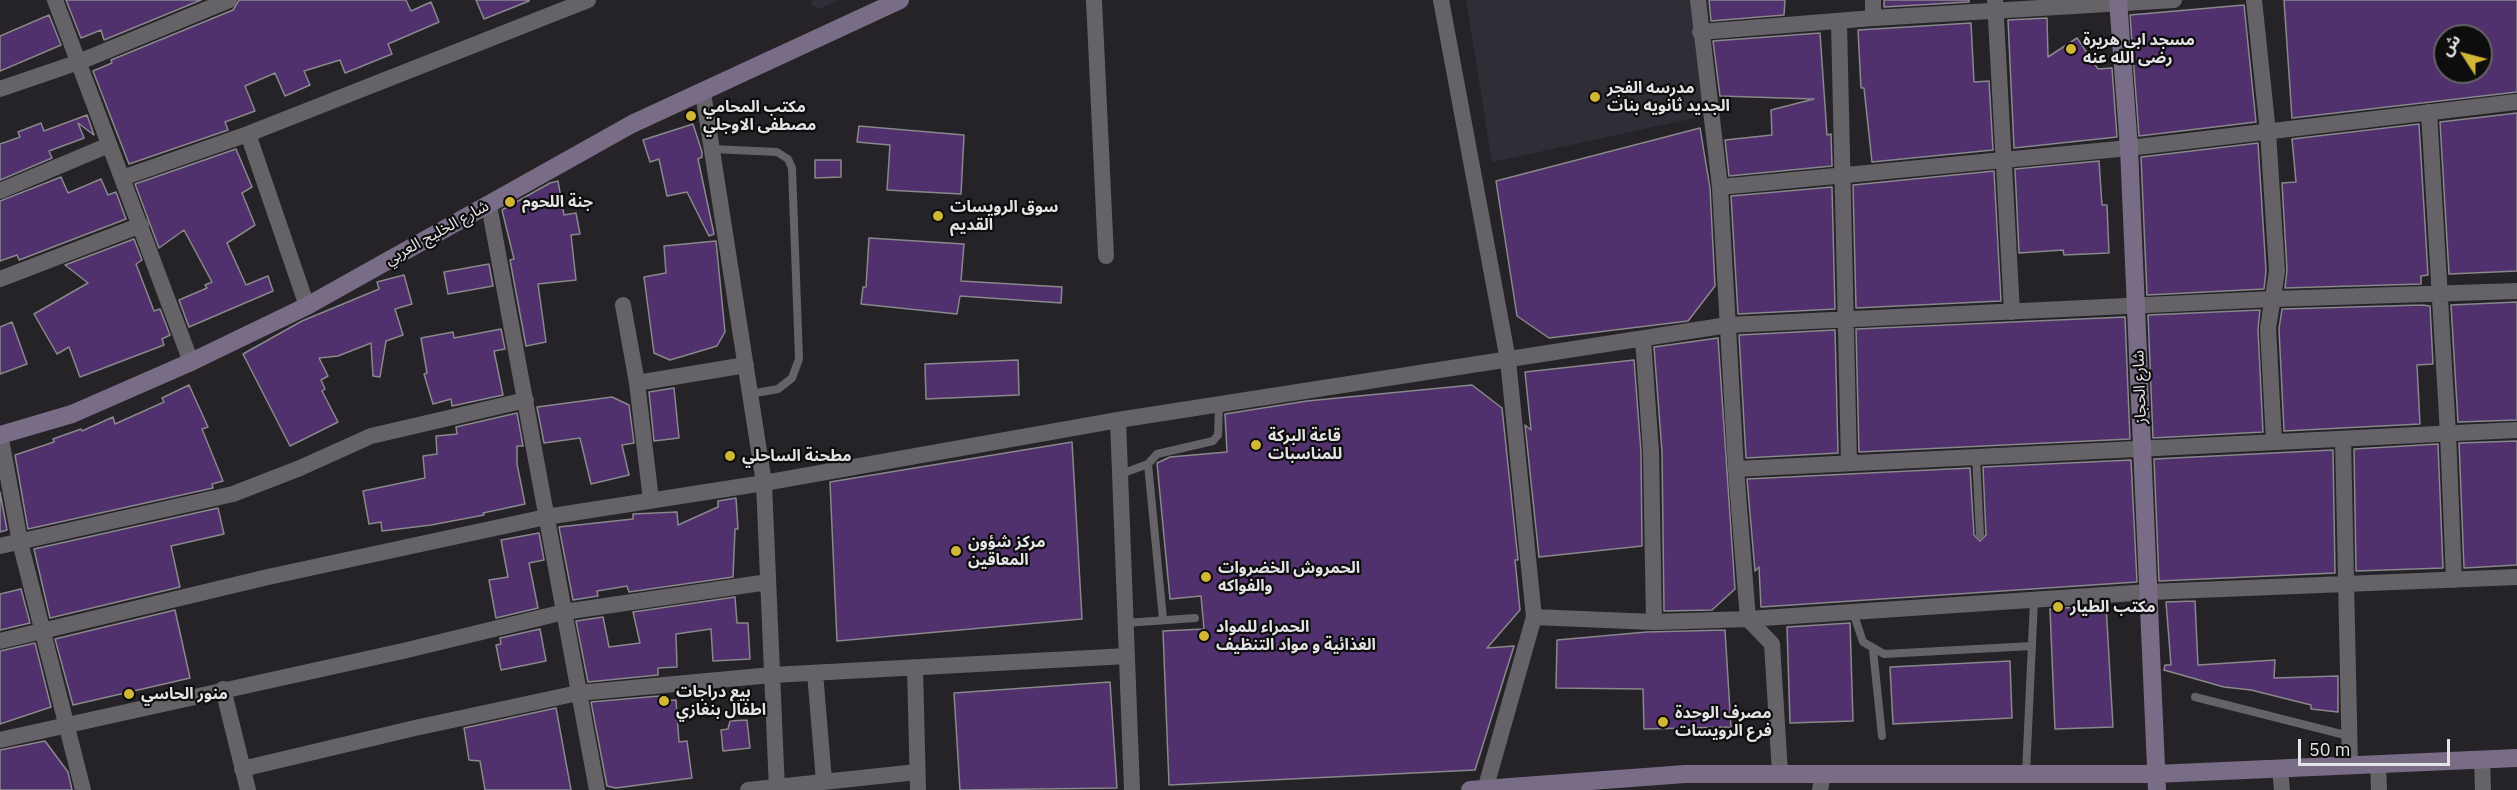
<!DOCTYPE html>
<html>
<head>
<meta charset="utf-8">
<style>
  body { margin:0 }
  #map { position:relative; width:2517px; height:790px; overflow:hidden; background:#252327; font-family:"IBM Plex Sans","Noto Sans Arabic",sans-serif }
  canvas { display:block }
  .north { position:absolute; left:2433px; top:24px; width:60px; height:60px; box-sizing:border-box; background:#0e0d0e; border:2px solid #646364; border-radius:50%; rotate:306deg; font-size:16px; font-weight:700; line-height:24px; text-align:center; color:#e4e3e5 }
  .north::after { content:''; display:block; margin:auto; width:21px; height:27px; background:#d2b635; clip-path:polygon(50% 0,100% 100%,50% 72%,0 100%) }
  .scale { position:absolute; left:2298px; top:739px; width:152px; height:27px; box-sizing:border-box; border:3px solid #e4e3e5; border-top:0; padding-left:8px; font-size:18px; line-height:21px; white-space:nowrap; color:#e4e3e5; -webkit-text-stroke:4px #0e0d0e; paint-order:stroke }
</style>
</head>
<body>
<div id="map">
<canvas width="2517" height="790"></canvas>
<div class="north">ش</div>
<div class="scale">50 m</div>
</div>
<script>
const ctx = document.querySelector('canvas').getContext('2d');
ctx.lineJoin = 'round';
function fill(path, color) { ctx.fillStyle = color; ctx.fill(path, 'evenodd'); }
const poly = rows => new Path2D(rows.map(r => 'M' + r).join(''));
function stroke(path, color, width, dash) { ctx.strokeStyle = color; ctx.lineWidth = width; ctx.lineCap = dash ? 'butt' : 'round'; ctx.setLineDash(dash || []); ctx.stroke(path); }
function label(font, color, halo, rows, align = 'center') {
  ctx.font = font + ' "IBM Plex Sans","Noto Sans Arabic",sans-serif'; ctx.lineWidth = 4.5; ctx.setLineDash([]); ctx.textBaseline = 'middle'; ctx.strokeStyle = halo; ctx.fillStyle = color; for (const [text, x, y, turn = 0] of rows) {
    ctx.save(); ctx.translate(x, y); ctx.rotate((+turn || 0) * Math.PI / 180); ctx.textAlign = isNaN(turn) ? turn : align; if (halo) ctx.strokeText(text, 0, 0); ctx.fillText(text, 0, 0); ctx.restore();
  }
}
fill(poly([
  [812,0,839,0,819,9,811,4],
  [1466,0,1698,0,1709,115,1492,162]
]), '#312d36');
const building = poly([
  [66,0,201,0,104,40,101,30,81,38,66,0],
  [239,0,406,0,411,11,431,2,439,22,388,44,392,54,345,73,340,60,304,71,310,85,285,96,275,73,245,86,255,111,225,122,228,130,129,164,93,71,112,63,111,60,233,10,239,0],
  [476,0,529,0,529,1,484,19,476,0],
  [1709,0,1785,0,1784,15,1711,21,1709,0],
  [1884,0,1969,0,1969,2,1884,7,1884,0],
  [2284,0,2517,0,2517,92,2292,118,2284,0],
  [2445,36,2481,36,2481,72,2445,72,2445,36],
  [2244,5,2256,122,2139,136,2130,15,2244,5],
  [49,15,61,45,0,71,0,36,49,15],
  [2047,18,2048,57,2077,38,2098,69,2112,68,2117,137,2014,148,2008,20,2047,18],
  [1971,23,1974,82,1989,81,1993,150,1872,162,1864,88,1861,88,1858,30,1971,23],
  [1820,33,1827,135,1831,134,1832,166,1729,176,1725,140,1772,135,1771,110,1814,99,1720,96,1713,41,1820,33],
  [2517,113,2517,271,2449,274,2440,122,2517,113],
  [87,115,94,135,78,123,84,138,49,151,52,158,0,180,0,144,20,137,18,132,41,123,44,131,87,115],
  [693,124,702,152,702,157,698,159,714,234,709,236,687,192,667,196,659,159,650,162,643,140,693,124],
  [2419,124,2428,275,2421,276,2421,284,2285,288,2287,270,2282,183,2296,182,2292,139,2419,124],
  [859,126,964,135,961,194,887,190,890,145,857,142,859,126],
  [1700,128,1710,188,1715,286,1688,321,1549,338,1517,316,1496,181,1700,128],
  [2258,143,2266,271,2264,289,2147,295,2141,157,2258,143],
  [236,149,252,187,242,193,255,225,227,243,246,285,268,276,273,291,189,327,179,300,207,288,205,285,212,282,184,230,159,248,135,184,236,149],
  [815,160,841,160,841,177,815,178,815,160],
  [2099,161,2102,205,2107,205,2109,253,2064,255,2063,250,2019,253,2015,169,2099,161],
  [1994,171,2001,301,1856,308,1853,185,1994,171],
  [61,177,68,193,101,179,108,195,116,192,126,219,19,260,17,255,0,261,0,201,61,177],
  [558,181,564,215,576,213,580,234,571,235,576,280,538,284,546,342,526,346,510,260,514,259,502,210,550,183,558,181],
  [1832,187,1835,309,1738,314,1731,196,1832,187],
  [869,238,964,244,961,281,1062,287,1061,303,960,296,957,314,861,304,863,287,866,287,869,238],
  [134,239,142,260,136,264,154,311,160,309,170,335,162,339,164,345,80,377,69,347,57,354,34,314,88,283,65,265,134,239],
  [716,241,725,332,717,346,670,360,654,353,644,277,666,273,664,246,716,241],
  [489,264,493,286,448,294,444,272,489,264],
  [404,275,412,304,395,309,403,335,386,341,380,377,373,376,371,343,338,356,319,358,328,376,321,380,325,389,322,391,338,422,290,446,243,354,302,321,379,289,377,282,404,275],
  [2517,302,2517,420,2458,422,2451,305,2517,302],
  [2422,305,2430,306,2433,364,2417,365,2420,424,2284,431,2279,329,2282,309,2422,305],
  [2260,310,2258,329,2263,432,2153,438,2148,315,2260,310],
  [2125,317,2130,439,1859,452,1856,329,2125,317],
  [12,322,27,364,0,374,0,327,12,322],
  [501,329,505,349,494,351,503,395,452,406,451,399,433,404,424,374,427,373,421,338,453,332,454,338,501,329],
  [1835,330,1838,453,1746,458,1739,335,1835,330],
  [1718,338,1735,589,1712,610,1664,611,1662,452,1654,347,1718,338],
  [1018,360,1019,395,926,399,925,364,1018,360],
  [1634,360,1641,452,1642,546,1539,557,1525,425,1531,430,1525,372,1634,360],
  [189,385,208,427,202,429,223,481,212,484,213,488,28,529,15,455,54,442,53,439,81,429,82,431,113,417,115,424,164,402,162,398,189,385],
  [1472,385,1502,408,1518,560,1515,560,1520,610,1487,648,1514,646,1475,770,1169,785,1163,631,1204,629,1201,596,1170,599,1157,463,1170,457,1227,452,1225,414,1307,401,1472,385],
  [674,388,679,438,654,441,649,392,674,388],
  [612,397,629,405,634,443,622,445,629,475,591,484,580,438,544,443,537,407,612,397],
  [517,413,523,446,517,446,517,464,525,504,483,513,484,515,431,525,382,531,381,522,369,524,363,491,425,478,423,456,437,454,436,436,457,434,456,427,517,413],
  [2517,441,2517,565,2464,568,2459,443,2517,441],
  [1072,442,1082,619,837,641,830,482,1072,442],
  [2438,444,2443,568,2356,571,2354,449,2438,444],
  [2333,450,2335,573,2159,581,2154,459,2333,450],
  [2131,460,2137,582,1761,607,1759,567,1755,571,1747,479,1970,468,1974,535,1980,541,1986,535,1983,467,2131,460],
  [0,492,7,530,0,532,0,492],
  [736,498,738,529,735,529,733,577,629,592,627,586,597,591,598,596,573,600,559,527,633,519,633,514,677,512,678,525,718,507,718,501,736,498],
  [218,508,224,534,171,546,180,587,50,618,34,549,218,508],
  [539,533,544,560,529,563,538,608,496,618,489,580,508,577,501,540,539,533],
  [21,589,30,623,0,630,0,594,21,589],
  [735,597,737,623,748,623,750,659,713,661,711,629,676,634,677,667,658,668,658,675,588,682,576,621,603,617,609,647,640,643,633,612,735,597],
  [2195,601,2198,665,2275,660,2274,678,2338,676,2338,712,2311,709,2311,705,2251,690,2224,687,2164,670,2165,665,2171,665,2166,602,2195,601],
  [2106,605,2113,727,2055,729,2050,609,2106,605],
  [175,610,190,678,73,705,55,639,175,610],
  [1850,623,1853,721,1790,723,1787,627,1850,623],
  [540,629,546,661,501,670,496,645,501,644,500,638,540,629],
  [1725,630,1731,727,1644,729,1643,689,1556,688,1557,640,1647,632,1725,630],
  [35,643,51,707,0,724,0,651,35,643],
  [2010,661,2012,718,1893,724,1890,667,2010,661],
  [1110,682,1117,788,960,790,954,693,1110,682],
  [659,696,660,701,676,700,679,742,687,741,692,778,616,788,607,786,591,702,659,696],
  [556,708,571,790,485,790,480,761,469,760,464,728,556,708],
  [747,720,750,748,723,751,721,730,728,729,730,721,747,720],
  [45,741,68,772,72,790,0,790,0,750,45,741]
]);
fill(building, '#50306d');
stroke(building, '#89888b', 1.5);
stroke(poly([
  [712,149,777,152,788,159,792,168,799,359,792,378,778,389,750,394],
  [1976,457,1980,535],
  [1121,474,1148,464],
  [1853,612,1863,642,1884,654,2032,646],
  [1163,619,1148,464,1157,454,1213,441,1218,435,1219,405],
  [1126,623,1195,618],
  [1873,650,1882,736],
  [2195,697,2349,736],
  [2026,773,2034,600]
]), '#656367', 8);
stroke(poly([
  [55,0,191,362],
  [1094,0,1106,256],
  [1441,0,1508,360,1534,617,1485,790],
  [1698,0,1720,187,1736,469,1748,619,1772,644,1780,773],
  [1873,0,1873,18],
  [1995,0,2012,312],
  [2254,0,2268,132,2277,271,2268,328,2274,442],
  [1839,23,1849,463],
  [1700,32,1873,18,2174,0],
  [0,89,79,62,229,0],
  [703,93,764,483,777,790],
  [2429,112,2448,434,2454,580],
  [248,134,307,306],
  [122,178,248,134,588,0],
  [1720,187,2129,148,2517,102],
  [0,191,109,145],
  [489,205,597,790],
  [0,279,141,225],
  [623,305,637,383,651,500],
  [1643,339,1651,452,1654,622],
  [637,383,746,365],
  [1118,420,1132,790],
  [0,434,20,542,83,790],
  [2343,439,2350,766],
  [1736,469,2517,430],
  [0,546,233,494,300,468,371,436,526,400],
  [1534,617,1654,622,1748,619,2149,592,2517,577],
  [0,641,268,577,546,517,764,483,1118,420,1728,325,2273,299,2517,291],
  [915,667,918,790],
  [815,673,824,781],
  [223,689,248,790],
  [0,740,403,651,564,612,768,582],
  [2482,760,2483,790],
  [2378,765,2379,790],
  [242,769,415,728,578,693,772,675,1127,656],
  [2280,769,2282,790],
  [748,790,917,772],
  [1820,790,1823,774]
]), '#656367', 16);
stroke(poly([
  [2118,0,2129,148,2157,790],
  [0,435,72,414,191,362,307,306,632,124,900,0],
  [1470,790,1685,774,2155,774,2517,758]
]), '#796c86', 18);
for (const [x, y, r, color] of [
  [2071,49,6,"#d2b635"],
  [1595,97,6,"#d2b635"],
  [691,116,6,"#d2b635"],
  [510,202,6,"#d2b635"],
  [938,216,6,"#d2b635"],
  [1256,445,6,"#d2b635"],
  [730,456,6,"#d2b635"],
  [956,551,6,"#d2b635"],
  [1206,577,6,"#d2b635"],
  [2058,607,6,"#d2b635"],
  [1204,636,6,"#d2b635"],
  [129,694,6,"#d2b635"],
  [664,701,6,"#d2b635"],
  [1663,722,6,"#d2b635"]
]) { const dot = new Path2D(); dot.arc(x, y, r, 0, 2 * Math.PI); ctx.fillStyle = color; ctx.fill(dot); stroke(dot, '#0e0d0e', 2); }
label('bold 16px', '#e4e3e5', '#0e0d0e', [
  ["مسجد ابي هريرة",2083,40],
  ["رضى الله عنه",2083,58],
  ["مدرسه الفجر",1607,88],
  ["الجديد ثانويه بنات",1607,106],
  ["مكتب المحامي",703,107],
  ["مصطفى الاوجلي",703,125],
  ["جنة اللحوم",522,202],
  ["سوق الرويسات",950,207],
  ["القديم",950,225],
  ["قاعة البركة",1268,436],
  ["للمناسبات",1268,454],
  ["مطحنة الساحلي",742,456],
  ["مركز شؤون",968,542],
  ["المعاقين",968,560],
  ["الحمروش الخضروات",1218,568],
  ["والفواكه",1218,586],
  ["مكتب الطيار",2070,607],
  ["الحمراء للمواد",1216,627],
  ["الغذائية و مواد التنظيف",1216,645],
  ["بيع دراجات",676,692],
  ["اطفال بنغازي",676,710],
  ["منور الحاسي",141,694],
  ["مصرف الوحدة",1675,713],
  ["فرع الرويسات",1675,731]
], 'left');
label('16px', '#e4e3e5', '#0e0d0e', [
  ["شارع الخليج العربي",437,233,-29],
  ["شارع الحجاز",2140,387,-92]
]);
</script>
</body>
</html>
